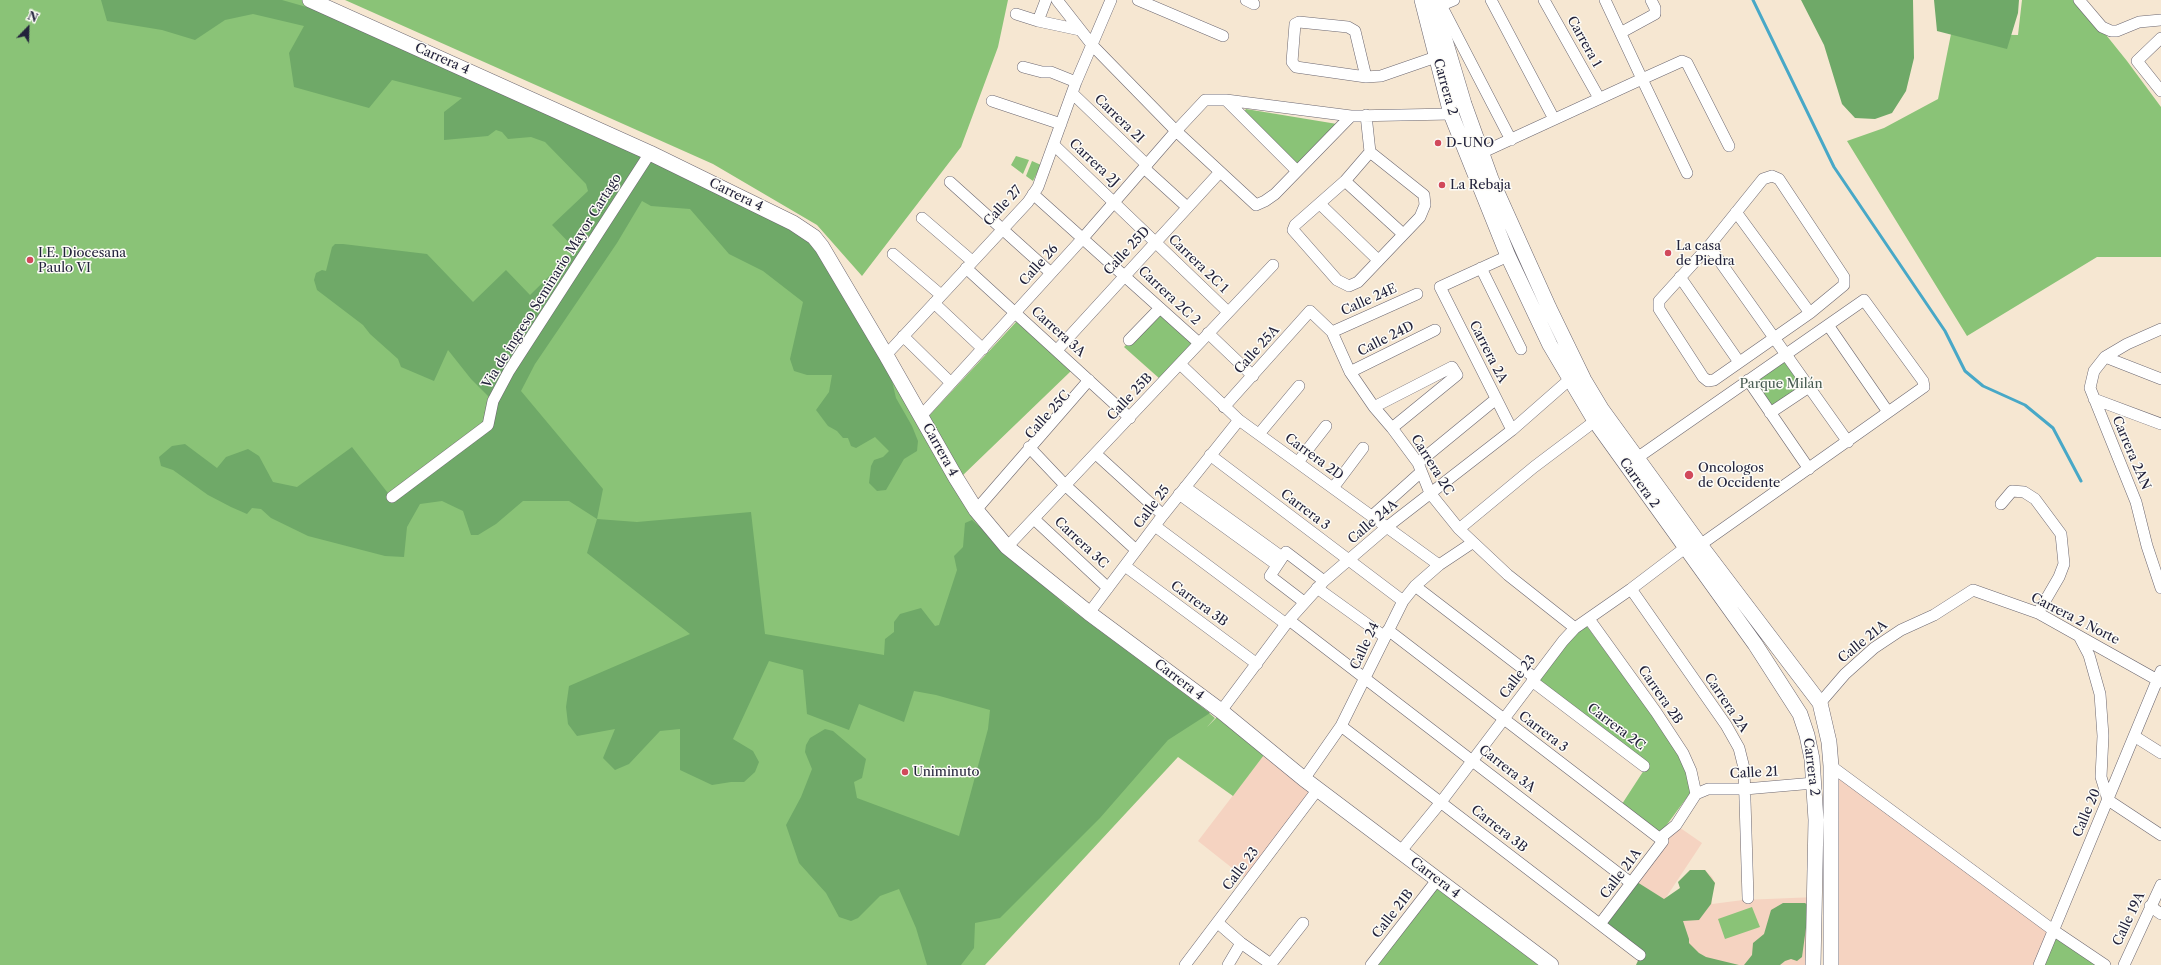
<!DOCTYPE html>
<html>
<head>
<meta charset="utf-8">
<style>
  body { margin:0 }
  #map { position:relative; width:2161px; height:965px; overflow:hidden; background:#f6e7d2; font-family:"Libre Caslon Text",serif }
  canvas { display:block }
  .north { position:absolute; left:8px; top:8px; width:40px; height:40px; -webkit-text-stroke:3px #fdfcf7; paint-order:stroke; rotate:23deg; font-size:11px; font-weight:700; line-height:16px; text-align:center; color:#22223b }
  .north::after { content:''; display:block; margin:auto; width:14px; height:18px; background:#22223b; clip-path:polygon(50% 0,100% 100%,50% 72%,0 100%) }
</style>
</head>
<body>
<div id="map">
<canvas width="2161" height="965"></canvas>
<div class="north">N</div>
</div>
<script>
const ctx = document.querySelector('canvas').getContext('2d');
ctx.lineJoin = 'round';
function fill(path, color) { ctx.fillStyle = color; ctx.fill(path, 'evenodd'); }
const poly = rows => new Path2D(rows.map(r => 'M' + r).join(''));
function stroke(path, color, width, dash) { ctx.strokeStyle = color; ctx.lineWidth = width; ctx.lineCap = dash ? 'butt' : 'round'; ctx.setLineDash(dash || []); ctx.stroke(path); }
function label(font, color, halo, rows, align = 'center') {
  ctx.font = font + ' "Libre Caslon Text",serif'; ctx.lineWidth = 3; ctx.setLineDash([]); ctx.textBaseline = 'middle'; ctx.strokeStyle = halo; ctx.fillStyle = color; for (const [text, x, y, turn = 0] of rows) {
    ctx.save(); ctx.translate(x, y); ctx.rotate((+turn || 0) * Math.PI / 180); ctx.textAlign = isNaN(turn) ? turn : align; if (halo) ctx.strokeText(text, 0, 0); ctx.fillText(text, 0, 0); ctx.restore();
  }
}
fill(poly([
  [1267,751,1314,786,1246,879,1198,841],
  [1831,766,2053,930,2039,965,1831,965],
  [1676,825,1702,843,1665,899,1680,888,1678,882,1690,870,1705,870,1712,877,1715,883,1712,890,1712,904,1743,900,1816,897,1812,965,1636,965,1642,952,1637,882]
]), '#f5d3c1');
fill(poly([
  [0,0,310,0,822,247,976,510,1089,613,1215,718,1207,727,1220,714,1267,751,1233,796,1178,757,985,965,0,965],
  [345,0,1008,0,998,47,961,147,862,276,817,225,713,164],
  [2022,0,2078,0,2127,61,2161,107,2161,257,2097,257,1967,336,1847,141,1884,128,1938,99,1951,34,2018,35],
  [1246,109,1337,124,1299,166,1243,113],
  [1016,156,1029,160,1023,174,1011,165],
  [1032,161,1041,165,1033,181,1026,176],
  [1160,310,1195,343,1160,379,1124,347],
  [1017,321,1071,371,962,476,928,417],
  [1786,360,1807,388,1773,411,1753,381],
  [1586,625,1668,737,1686,769,1691,792,1660,834,1622,804,1648,764,1538,680,1570,638],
  [1437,880,1551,965,1371,965],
  [1752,907,1760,927,1725,939,1718,919],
  [2053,930,2105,965,2039,965]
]), '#8ac377');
fill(poly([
  [101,0,282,0,359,22,650,153,822,247,886,355,896,398,912,426,918,441,917,451,904,459,886,490,877,491,869,483,871,466,874,460,883,457,889,451,875,437,856,448,851,446,848,438,843,438,837,431,828,426,816,410,829,392,832,375,807,375,794,371,790,359,803,302,763,271,729,254,690,209,651,206,642,201,617,243,535,364,521,391,603,489,597,519,637,522,751,512,765,634,884,655,885,639,894,632,894,622,900,614,921,608,935,626,939,625,957,570,954,556,963,547,965,523,972,520,1065,605,1210,713,1168,740,1100,818,1000,918,975,923,974,948,961,965,927,965,916,928,899,889,880,896,858,918,851,921,839,917,826,893,799,863,786,825,801,797,812,769,805,752,806,745,810,738,825,729,833,731,866,759,862,778,854,782,857,798,959,836,988,729,990,710,936,695,914,691,904,722,859,704,849,730,807,714,803,670,769,661,733,739,753,751,759,762,755,772,744,782,731,782,712,785,680,770,680,729,660,731,629,764,615,770,603,758,615,729,577,736,568,724,566,707,569,686,690,634,587,553,597,519,569,501,523,501,496,524,478,535,471,535,463,511,442,501,420,504,407,527,404,557,385,556,308,536,271,518,261,509,252,508,247,514,231,507,208,495,173,470,161,466,159,457,172,446,185,444,217,468,226,457,248,449,259,456,273,482,297,487,352,447,391,497,488,425,493,401,471,379,448,350,434,381,401,367,398,359,370,334,363,325,317,290,314,280,316,273,322,270,326,271,332,247,335,244,343,244,427,254,473,302,506,270,530,295,576,250,552,225,588,191,586,184,545,142,531,137,508,139,502,132,496,130,488,136,444,140,444,112,462,98,392,80,369,108,294,87,289,53,304,26,253,14,225,20,195,40,162,30,107,21],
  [1801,0,1913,0,1914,58,1906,91,1892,113,1875,119,1855,118,1842,104,1824,45],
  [1934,0,2019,0,2018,13,2007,49,1937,31],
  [1690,870,1705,870,1715,883,1711,904,1699,920,1683,921,1689,939,1689,943,1699,953,1706,957,1739,965,1636,965,1642,952,1603,923,1637,882,1664,899,1680,888,1678,882],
  [1783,903,1805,903,1809,906,1802,957,1797,961,1791,959,1785,961,1780,965,1744,965,1752,955,1753,943,1764,934,1771,910]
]), '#6fa968');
stroke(poly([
  [1753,0,1834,167,1945,331,1965,371,1983,386,2025,405,2053,428,2081,481]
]), '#48a8c7', 3);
const minor = poly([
  [1138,0,1223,36],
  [1246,0,1254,4],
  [1491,0,1554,119],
  [1544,0,1599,98],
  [2079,0,2102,27,2111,31,2117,31,2139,22,2161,20],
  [1441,5,1511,140],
  [1435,8,1454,0],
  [1016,14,1038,21,1080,30],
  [1038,21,1046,0],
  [1622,32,1655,14,1655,8,1651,0],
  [2161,38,2137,61,2161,91],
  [1023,67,1042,72,1051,72,1076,82],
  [1366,77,1355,31,1348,27,1299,22,1295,24,1292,62,1296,67,1366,77,1381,76,1436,57],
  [1073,94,1147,165],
  [1226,100,1297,171],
  [992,101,1061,124],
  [1366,115,1370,152,1345,181,1295,225,1293,230,1337,280,1349,286,1358,282,1420,217,1425,205,1424,195,1370,152],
  [1351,116,1275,194,1265,201,1256,205,1176,131,1205,100,1226,100,1351,116,1451,114],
  [1054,145,1228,312],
  [1481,153,1642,79,1605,0],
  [1144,168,1187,207],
  [1687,173,1642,79,1682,61,1687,63,1729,146],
  [1772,176,1779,179,1844,277,1844,285,1810,313,1714,380,1708,381,1703,377,1659,309,1659,301,1709,246,1763,179,1772,176],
  [1345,181,1403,234],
  [950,182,1051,273],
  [1033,194,1199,343],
  [1320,204,1378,260],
  [1736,212,1810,313],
  [922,218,972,261],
  [1709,246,1848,442],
  [893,254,941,295],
  [1508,256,1440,287,1512,430],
  [966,268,1130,418],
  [1481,268,1521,349],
  [1680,277,1739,362],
  [934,303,983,349],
  [1828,325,1888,412],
  [2161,329,2127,344,2105,357,2094,371,2090,388,2136,502,2147,546,2161,588],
  [1332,332,1417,294],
  [1208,333,1253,376],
  [903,336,951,383],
  [1129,340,1160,308],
  [1057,350,1220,172],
  [886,355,1028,202,1038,187,1076,82,1111,0],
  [2105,357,2161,379],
  [1180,364,1239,420,1439,565],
  [1350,372,1435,330],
  [1748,380,1809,469],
  [2094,399,2161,424],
  [1224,407,1310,311,1332,332,1350,372,1374,407,1392,428,1418,463,1430,493,1459,529,1508,575,1575,628],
  [1374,407,1452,367,1457,375,1392,428],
  [1770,413,1809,387],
  [921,416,1083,238,1176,131,1093,46,1057,0],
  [1259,434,1299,386],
  [1029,447,1065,485,1136,550],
  [1096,454,1163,515],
  [1210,455,1403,601],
  [1637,458,1864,300,1923,381,1924,387,1921,389,1700,545],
  [1298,462,1326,426],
  [1418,463,1496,399],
  [1185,487,1282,557],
  [1333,488,1363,448],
  [1179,494,1277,565],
  [392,497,488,425,493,401,509,371,650,153],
  [2001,504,2012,491,2024,492,2035,499,2061,534,2064,564,2059,577,2038,613],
  [976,510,1089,380],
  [1372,516,1421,472],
  [1034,519,1108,588],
  [1155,526,1286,624],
  [1459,529,1534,467,1595,421],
  [1007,547,1273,265],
  [1125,566,1257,664],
  [1415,586,1535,678],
  [1317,588,1385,637],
  [1631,589,1726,725,1739,748,1744,768,1748,898],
  [1304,602,1270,576,1286,552,1324,581],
  [1089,613,1163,515,1239,420],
  [1589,619,1656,712,1683,753,1691,771,1696,794],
  [1289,620,1631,883],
  [1388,630,1663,841,1600,924],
  [2079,636,2089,655,2100,694,2103,736,2101,777,2108,800],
  [1532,681,1644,766],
  [1820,703,1845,674,1874,648,1901,630,1934,615,1973,590,2038,613,2161,682],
  [1221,711,1289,620,1324,581,1387,527,1512,430,1569,380],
  [1341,726,1640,955],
  [2134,736,2161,753],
  [1831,766,2053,930,2105,965],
  [1304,779,1341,726,1403,601,1415,586,1439,565,1472,543],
  [2108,800,2161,835],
  [1660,838,1676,825,1696,794,1708,789,1745,789,1814,783],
  [1400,852,1441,802,1563,641,1575,628,1631,589,1685,548],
  [2150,906,2161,914],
  [1218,923,1241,943,1272,965],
  [1271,964,1303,923],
  [1185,965,1318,789],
  [1228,965,1241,943],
  [1371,965,1437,880],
  [2039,965,2161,671],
  [2124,965,2161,885]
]);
const major = poly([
  [310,0,650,153,793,223,814,237,822,247,886,355,956,478,976,510,1007,547,1089,613,1221,711,1304,779,1551,965],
  [1422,0,1451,114,1508,256,1550,345,1595,421,1755,644,1800,714,1807,735,1812,759,1816,820,1813,965],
  [1433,0,1464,104,1491,179,1549,308,1584,380,1602,410,1700,545,1820,703,1829,742,1831,766,1831,965]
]);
stroke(minor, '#6c6770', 12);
stroke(major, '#6c6770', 16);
stroke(minor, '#fff', 11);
stroke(major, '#fff', 15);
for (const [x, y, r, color] of [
  [1438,143,4,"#d1495b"],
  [1442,185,4,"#d1495b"],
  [1668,253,4,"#d1495b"],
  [30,260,4,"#d1495b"],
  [1689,475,5,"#d1495b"],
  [905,772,4,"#d1495b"]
]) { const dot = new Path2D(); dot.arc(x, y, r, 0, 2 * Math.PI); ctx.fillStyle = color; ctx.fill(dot); stroke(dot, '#fdfcf7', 1.5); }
label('13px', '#22223b', '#fdfcf7', [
  ["Carrera 1",1584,42,61],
  ["Carrera 4",442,59,24],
  ["Carrera 2",1445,87,74],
  ["Carrera 2I",1119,119,44],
  ["Carrera 2J",1094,163,43],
  ["Carrera 4",736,195,26],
  ["Calle 27",1003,206,-48],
  ["Calle 25D",1127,251,-47],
  ["Carrera 2C 1",1198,264,44],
  ["Calle 26",1039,265,-48],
  ["Via de ingreso Seminario Mayor Cartago",552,281,-58],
  ["Carrera 2C 2",1169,296,43],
  ["Calle 24E",1369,300,-24],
  ["Carrera 3A",1058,332,42],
  ["Calle 24D",1386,339,-27],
  ["Calle 25A",1257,350,-48],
  ["Carrera 2A",1488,352,63],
  ["Calle 25B",1130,397,-47],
  ["Calle 25C",1048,415,-48],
  ["Carrera 4",940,450,61],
  ["Carrera 2AN",2131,453,67],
  ["Carrera 2D",1314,457,36],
  ["Carrera 2C",1432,465,58],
  ["Carrera 2",1639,483,54],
  ["Calle 25",1152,507,-53],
  ["Carrera 3",1305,510,37],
  ["Calle 24A",1373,522,-40],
  ["Carrera 3C",1081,543,43],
  ["Carrera 3B",1199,604,36],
  ["Carrera 2 Norte",2075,619,27],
  ["Calle 21A",1863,642,-39],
  ["Calle 24",1365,646,-65],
  ["Calle 23",1518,677,-53],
  ["Carrera 4",1179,680,37],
  ["Carrera 2B",1660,695,55],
  ["Carrera 2A",1726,703,56],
  ["Carrera 2C",1616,727,37],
  ["Carrera 3",1543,732,37],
  ["Carrera 2",1811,767,83],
  ["Carrera 3A",1507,769,38],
  ["Calle 21",1754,773,-3],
  ["Calle 20",2087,813,-67],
  ["Carrera 3B",1499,829,38],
  ["Calle 23",1241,869,-53],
  ["Calle 21A",1621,874,-53],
  ["Carrera 4",1435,878,37],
  ["Calle 21B",1393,914,-52],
  ["Calle 19A",2129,919,-65]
]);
label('13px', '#22223b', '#fdfcf7', [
  ["D-UNO",1446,143],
  ["La Rebaja",1450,185],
  ["La casa",1676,246],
  ["de Piedra",1676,261],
  ["I.E. Diocesana",38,253],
  ["Paulo VI",38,268],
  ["Oncologos",1698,468],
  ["de Occidente",1698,483],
  ["Uniminuto",913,772]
], 'left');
label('13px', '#465a50', '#fdfcf7', [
  ["Parque Milán",1781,384]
]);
</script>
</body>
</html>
